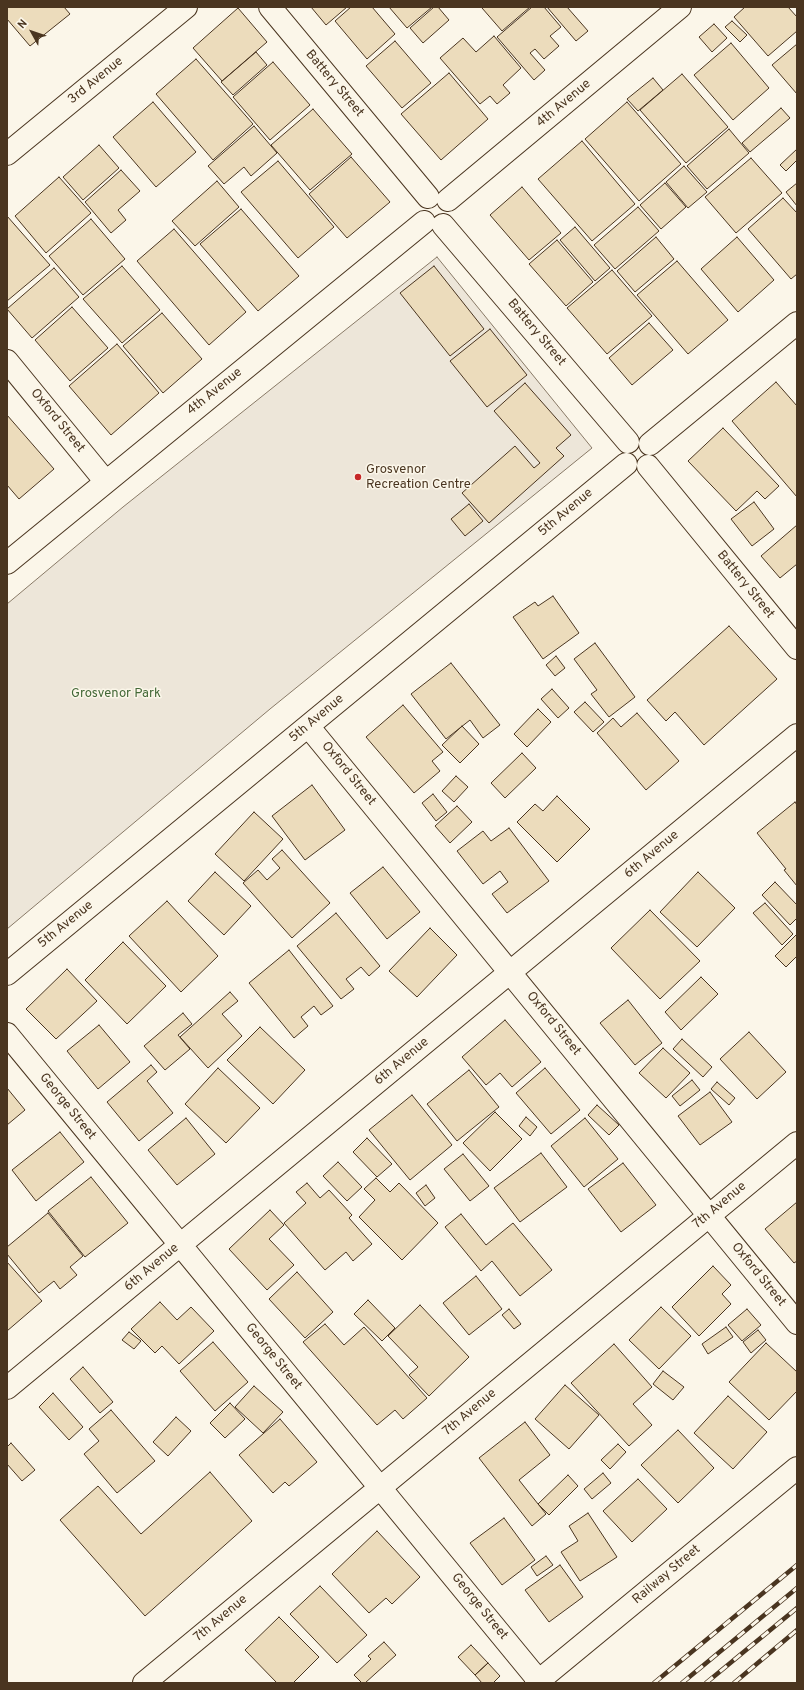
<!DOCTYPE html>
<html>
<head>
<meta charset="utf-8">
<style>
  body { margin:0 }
  #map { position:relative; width:804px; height:1690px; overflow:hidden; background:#fbf6e9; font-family:Overpass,sans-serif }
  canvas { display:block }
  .frame { position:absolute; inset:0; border:8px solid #4a3520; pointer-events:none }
  .north { position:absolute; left:12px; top:12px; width:40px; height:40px; -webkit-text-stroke:3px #fbf6e9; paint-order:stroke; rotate:310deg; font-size:11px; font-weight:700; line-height:16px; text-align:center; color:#4a3520 }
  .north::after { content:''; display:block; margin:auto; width:14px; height:18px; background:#4a3520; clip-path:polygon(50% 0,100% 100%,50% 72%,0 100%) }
</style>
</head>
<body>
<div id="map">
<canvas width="804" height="1690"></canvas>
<div class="frame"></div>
<div class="north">N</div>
</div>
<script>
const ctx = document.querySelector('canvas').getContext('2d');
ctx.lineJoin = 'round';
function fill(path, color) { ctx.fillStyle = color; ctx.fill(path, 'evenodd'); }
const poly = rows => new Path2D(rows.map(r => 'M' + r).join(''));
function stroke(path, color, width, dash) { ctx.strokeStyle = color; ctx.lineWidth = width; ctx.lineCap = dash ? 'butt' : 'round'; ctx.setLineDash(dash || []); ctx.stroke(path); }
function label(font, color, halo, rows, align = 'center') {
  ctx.font = font + ' Overpass,sans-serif'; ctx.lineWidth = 3; ctx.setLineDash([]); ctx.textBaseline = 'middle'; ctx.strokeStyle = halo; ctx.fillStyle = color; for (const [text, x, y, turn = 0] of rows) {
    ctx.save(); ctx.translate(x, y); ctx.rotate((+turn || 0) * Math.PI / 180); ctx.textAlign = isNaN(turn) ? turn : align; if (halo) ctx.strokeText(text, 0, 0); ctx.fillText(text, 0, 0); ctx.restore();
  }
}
const green = poly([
  [437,257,592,448,270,709,7,929,7,604,123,507,437,257]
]);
fill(green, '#ede6d9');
stroke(green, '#887966', 1);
const building = poly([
  [7,7,64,7,70,14,30,46,7,19,7,7],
  [311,7,347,7,326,25,311,7],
  [351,7,372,7,395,34,367,59,335,21,351,7],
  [389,7,432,7,407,28,389,7],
  [434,7,438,7,449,20,423,43,410,28,434,7],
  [484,7,530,7,502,31,482,8,484,7],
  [532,7,544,7,561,27,550,36,559,46,544,59,535,49,530,53,545,70,534,80,497,37,532,7],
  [547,7,567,7,588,31,576,41,547,7],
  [745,7,788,7,797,17,797,31,768,56,734,17,745,7],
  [238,8,267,42,222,81,193,48,238,8],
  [732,21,747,35,740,42,725,27,732,21],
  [714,24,727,38,712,52,699,37,714,24],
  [494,36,521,68,503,85,510,93,497,104,490,96,480,104,440,58,463,38,476,52,494,36],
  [395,41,431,83,402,108,366,66,395,41],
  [731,43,769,88,733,120,694,75,731,43],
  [797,44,797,94,772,65,797,44],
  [256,52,267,65,233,95,221,82,256,52],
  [196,59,253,124,213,160,156,94,196,59],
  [273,62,310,105,270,140,233,97,273,62],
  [449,73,488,119,441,160,401,114,449,73],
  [682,74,728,127,686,163,640,110,682,74],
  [653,78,663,90,638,111,627,99,653,78],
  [153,102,196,152,156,187,113,137,153,102],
  [627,102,681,164,639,201,585,139,627,102],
  [781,108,790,118,750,152,742,143,781,108],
  [313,109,352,154,310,190,271,145,313,109],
  [254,126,277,153,251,176,244,167,224,184,208,166,254,126],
  [729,129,749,153,707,189,687,166,729,129],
  [582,141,635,204,592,241,538,179,582,141],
  [99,145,119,168,83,200,63,177,99,145],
  [797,149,797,160,786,171,780,165,797,149],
  [351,157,390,202,347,238,309,194,351,157],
  [751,158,782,193,736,233,705,197,751,158],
  [278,161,334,227,298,258,241,192,278,161],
  [684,166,707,192,688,208,666,182,684,166],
  [121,170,140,191,118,210,126,220,111,233,85,202,121,170],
  [59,177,91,213,46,253,15,216,59,177],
  [217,181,239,207,195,246,172,221,217,181],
  [665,183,686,207,661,229,640,205,665,183],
  [797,183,797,206,786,192,797,183],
  [522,187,561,233,529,260,490,215,522,187],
  [783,198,797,213,797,274,791,279,748,229,783,198],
  [638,207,659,231,615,269,594,245,638,207],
  [241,209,299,276,258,311,200,244,241,209],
  [7,216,50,265,7,301,7,216],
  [91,219,125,259,83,295,49,256,91,219],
  [575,227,610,268,595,281,560,240,575,227],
  [174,229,246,312,209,345,137,261,174,229],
  [656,237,674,259,635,292,617,271,656,237],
  [737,237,774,280,738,312,701,269,737,237],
  [557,240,593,282,566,306,529,264,557,240],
  [677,261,728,320,688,354,637,295,677,261],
  [122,266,160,310,122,343,83,299,122,266],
  [434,266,484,329,450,356,400,293,434,266],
  [54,268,79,297,32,338,7,309,54,268],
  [612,270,652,316,607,354,567,308,612,270],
  [72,307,108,348,70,381,35,340,72,307],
  [162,313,202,359,163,393,123,346,162,313],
  [649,323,673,350,632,385,609,358,649,323],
  [490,329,527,375,487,407,450,361,490,329],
  [117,344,159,393,111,435,69,386,117,344],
  [776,382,797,406,797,497,732,421,776,382],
  [525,383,571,435,556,448,564,456,489,523,462,493,515,446,534,468,540,463,494,411,525,383],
  [7,415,54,469,19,499,7,485,7,415],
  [723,428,779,486,765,499,757,491,736,511,688,461,723,428],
  [754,502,774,529,752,546,731,519,754,502],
  [469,504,483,521,465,536,451,519,469,504],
  [797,525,797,564,780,578,761,556,797,525],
  [553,596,579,633,543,659,513,617,535,602,538,606,553,596],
  [729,626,777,679,704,745,675,712,666,721,647,700,729,626],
  [595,643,635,697,609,717,591,694,597,690,574,659,595,643],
  [556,656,565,668,555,676,546,665,556,656],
  [451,663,500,725,483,738,470,720,446,739,411,694,451,663],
  [552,689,569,708,558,718,541,699,552,689],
  [585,702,604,722,593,732,574,712,585,702],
  [403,705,443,752,432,761,440,771,414,793,366,737,403,705],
  [538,709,551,722,527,747,514,734,538,709],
  [637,713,679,761,646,790,597,733,613,718,621,727,637,713],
  [462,726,479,744,460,763,442,745,462,726],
  [522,753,536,768,505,798,491,783,522,753],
  [456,776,468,787,454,802,442,791,456,776],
  [312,785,345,830,305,860,272,816,312,785],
  [433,794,447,812,436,821,422,803,433,794],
  [557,796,590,829,557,862,517,822,535,804,543,811,557,796],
  [795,802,797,805,797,886,784,870,786,869,757,833,795,802],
  [457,806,472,822,450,843,435,826,457,806],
  [254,812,283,839,244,881,215,854,254,812],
  [509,828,549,881,507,913,492,894,508,882,500,871,483,884,457,851,483,831,491,841,509,828],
  [282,850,330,903,292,938,243,883,258,870,267,880,280,868,272,859,282,850],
  [383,867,420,912,387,939,350,893,383,867],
  [215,872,251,906,224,935,188,901,215,872],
  [698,872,735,908,697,947,660,912,698,872],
  [775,882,797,905,797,918,790,925,762,895,775,882],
  [167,901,218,956,181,992,129,936,167,901],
  [765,903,793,934,782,945,753,913,765,903],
  [650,910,700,961,660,999,611,948,650,910],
  [336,913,380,966,369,976,361,967,346,979,354,989,341,999,297,946,336,913],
  [430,928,457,955,417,997,389,971,430,928],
  [797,934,797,956,786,967,775,956,797,934],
  [123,942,166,986,127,1024,85,980,123,942],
  [289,950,333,1006,321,1015,314,1006,301,1017,308,1026,294,1038,249,983,289,950],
  [67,969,97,1001,56,1039,26,1009,67,969],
  [701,977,718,994,681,1030,665,1012,701,977],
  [230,992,238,1001,222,1014,242,1036,208,1068,180,1037,230,992],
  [628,1000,662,1043,635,1065,600,1023,628,1000],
  [183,1013,192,1024,178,1035,190,1049,165,1070,144,1046,183,1013],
  [505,1020,541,1062,512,1087,500,1073,486,1085,462,1057,505,1020],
  [99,1025,130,1062,98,1089,67,1051,99,1025],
  [260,1027,305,1070,273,1104,227,1060,260,1027],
  [749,1032,786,1072,757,1099,720,1059,749,1032],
  [682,1039,712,1067,703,1077,673,1049,682,1039],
  [663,1048,690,1073,666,1098,639,1073,663,1048],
  [151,1065,157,1072,147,1081,173,1113,139,1141,107,1102,151,1065],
  [218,1068,260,1108,226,1143,185,1104,218,1068],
  [545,1068,580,1110,551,1134,516,1093,545,1068],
  [469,1070,499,1107,457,1141,427,1104,469,1070],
  [692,1080,700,1090,680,1106,672,1096,692,1080],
  [717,1082,735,1098,729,1105,711,1089,717,1082],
  [7,1088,25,1110,7,1125,7,1088],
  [710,1092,732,1122,700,1145,678,1116,710,1092],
  [412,1095,452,1145,410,1180,369,1130,412,1095],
  [597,1105,619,1125,609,1135,588,1115,597,1105],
  [495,1112,522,1139,490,1171,463,1143,495,1112],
  [526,1117,537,1127,530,1136,519,1126,526,1117],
  [186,1118,215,1154,177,1185,148,1150,186,1118],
  [585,1118,618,1159,584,1187,551,1146,585,1118],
  [60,1132,84,1162,36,1201,12,1170,60,1132],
  [367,1138,392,1164,377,1177,353,1152,367,1138],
  [541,1153,567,1187,520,1222,494,1188,541,1153],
  [463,1154,489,1186,470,1201,444,1169,463,1154],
  [338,1162,362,1187,347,1201,323,1176,338,1162],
  [623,1163,656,1205,621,1232,588,1189,623,1163],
  [91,1177,128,1223,85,1257,48,1211,91,1177],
  [376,1178,390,1192,399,1183,438,1223,402,1260,359,1217,375,1200,364,1189,376,1178],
  [307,1183,320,1198,329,1190,352,1215,349,1218,372,1244,353,1261,346,1252,325,1270,284,1223,306,1203,296,1192,307,1183],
  [426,1185,435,1198,425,1206,416,1193,426,1185],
  [797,1202,797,1261,794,1263,765,1229,797,1202],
  [270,1210,284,1225,269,1239,294,1265,267,1290,229,1249,270,1210],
  [48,1213,83,1256,70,1267,77,1275,60,1289,54,1281,39,1293,7,1254,7,1247,48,1213],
  [461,1214,486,1245,513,1223,552,1270,520,1296,492,1261,481,1271,445,1227,461,1214],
  [7,1262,42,1301,7,1331,7,1262],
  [713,1266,731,1285,722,1294,731,1304,699,1336,672,1307,713,1266],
  [297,1272,333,1312,305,1338,269,1299,297,1272],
  [476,1276,502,1309,469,1335,443,1303,476,1276],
  [368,1300,395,1328,382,1341,354,1314,368,1300],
  [160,1302,177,1320,191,1307,214,1331,179,1364,162,1346,155,1353,131,1329,160,1302],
  [420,1305,469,1357,429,1396,409,1375,418,1367,388,1336,420,1305],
  [661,1307,691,1336,659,1369,629,1340,661,1307],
  [509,1309,521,1324,514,1329,502,1315,509,1309],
  [747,1309,761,1325,742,1341,728,1325,747,1309],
  [325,1324,344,1345,364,1327,427,1398,403,1419,395,1410,377,1425,303,1342,325,1324],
  [726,1327,733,1337,708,1354,702,1344,726,1327],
  [758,1330,766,1340,751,1353,743,1342,758,1330],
  [129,1332,141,1341,134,1349,122,1340,129,1332],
  [213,1342,248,1382,215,1411,180,1371,213,1342],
  [766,1343,797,1372,797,1391,769,1420,729,1382,766,1343],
  [614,1344,652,1387,633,1404,652,1425,629,1446,571,1383,614,1344],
  [83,1367,113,1402,100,1413,70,1379,83,1367],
  [663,1371,684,1387,673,1400,653,1384,663,1371],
  [565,1385,599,1415,569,1449,535,1419,565,1385],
  [254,1386,283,1412,263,1433,235,1407,254,1386],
  [53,1393,83,1427,69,1440,39,1407,53,1393],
  [728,1396,767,1432,733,1469,694,1433,728,1396],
  [230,1403,245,1419,225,1438,210,1423,230,1403],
  [111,1410,155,1461,117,1493,84,1454,99,1441,89,1429,111,1410],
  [176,1417,191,1431,168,1456,153,1442,176,1417],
  [280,1419,317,1462,289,1486,285,1482,273,1493,239,1455,280,1419],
  [525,1422,550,1455,519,1480,546,1514,532,1526,479,1458,525,1422],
  [678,1430,714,1468,678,1503,641,1465,678,1430],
  [11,1443,35,1470,22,1481,7,1464,7,1447,11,1443],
  [618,1444,626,1452,610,1469,601,1460,618,1444],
  [210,1472,252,1521,145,1616,60,1520,98,1486,141,1534,210,1472],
  [603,1473,611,1483,592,1499,584,1489,603,1473],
  [568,1475,578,1486,549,1515,538,1504,568,1475],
  [638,1479,667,1509,632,1542,603,1511,638,1479],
  [588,1513,617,1557,580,1581,561,1552,578,1541,569,1526,588,1513],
  [504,1518,535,1560,502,1585,470,1543,504,1518],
  [377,1531,420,1577,392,1604,386,1598,369,1613,332,1574,377,1531],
  [546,1556,553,1565,537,1576,531,1567,546,1556],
  [560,1565,583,1597,549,1622,525,1590,560,1565],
  [320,1586,367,1635,337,1663,290,1614,320,1586],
  [279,1617,319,1657,293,1683,277,1683,245,1650,279,1617],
  [384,1642,396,1655,365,1683,362,1683,354,1675,371,1659,368,1656,384,1642],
  [471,1645,488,1663,475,1675,458,1657,471,1645],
  [488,1663,500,1676,493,1683,482,1683,475,1675,488,1663]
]);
fill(building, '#ecdcbc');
stroke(building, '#4a3520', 1);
const minor = poly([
  [270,7,428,197],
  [7,154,186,7],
  [448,200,680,7],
  [443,225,628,442],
  [7,361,106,482],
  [650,444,797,323],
  [648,466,797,648],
  [7,563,424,222],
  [308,726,797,1323],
  [7,974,626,464],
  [7,1034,539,1681],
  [7,1388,797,735],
  [144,1683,797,1143],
  [536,1683,797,1468]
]);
stroke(minor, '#4a3520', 24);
stroke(minor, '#fbf6e9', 22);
const rail = poly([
  [654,1683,797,1565],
  [682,1683,797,1588],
  [706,1683,797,1608],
  [734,1683,797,1630]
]);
stroke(rail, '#4a3520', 4.5);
stroke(rail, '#fbf6e9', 3, [9]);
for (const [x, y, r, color] of [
  [358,477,4,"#c62828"]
]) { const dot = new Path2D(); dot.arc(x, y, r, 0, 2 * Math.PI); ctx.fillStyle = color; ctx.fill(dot); stroke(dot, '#fbf6e9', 1.5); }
label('13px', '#4a3520', '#fbf6e9', [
  ["3rd Avenue",96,81,-39],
  ["Battery Street",334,84,50],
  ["4th Avenue",564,104,-40],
  ["Battery Street",536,333,50],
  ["4th Avenue",215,392,-39],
  ["Oxford Street",57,421,51],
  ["5th Avenue",566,513,-40],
  ["Battery Street",745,585,51],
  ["5th Avenue",317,719,-40],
  ["Oxford Street",348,774,51],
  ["6th Avenue",652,855,-40],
  ["5th Avenue",66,925,-39],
  ["Oxford Street",553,1024,51],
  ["6th Avenue",402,1062,-40],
  ["George Street",67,1107,51],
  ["7th Avenue",720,1206,-40],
  ["6th Avenue",152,1268,-40],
  ["Oxford Street",758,1275,51],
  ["George Street",273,1357,51],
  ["7th Avenue",470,1413,-40],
  ["Railway Street",667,1575,-40],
  ["George Street",479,1607,51],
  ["7th Avenue",221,1619,-40]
]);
label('13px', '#4a3520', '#fbf6e9', [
  ["Grosvenor",366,470],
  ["Recreation Centre",366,485]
], 'left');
label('13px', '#436837', '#fbf6e9', [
  ["Grosvenor Park",116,694]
]);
</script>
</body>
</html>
